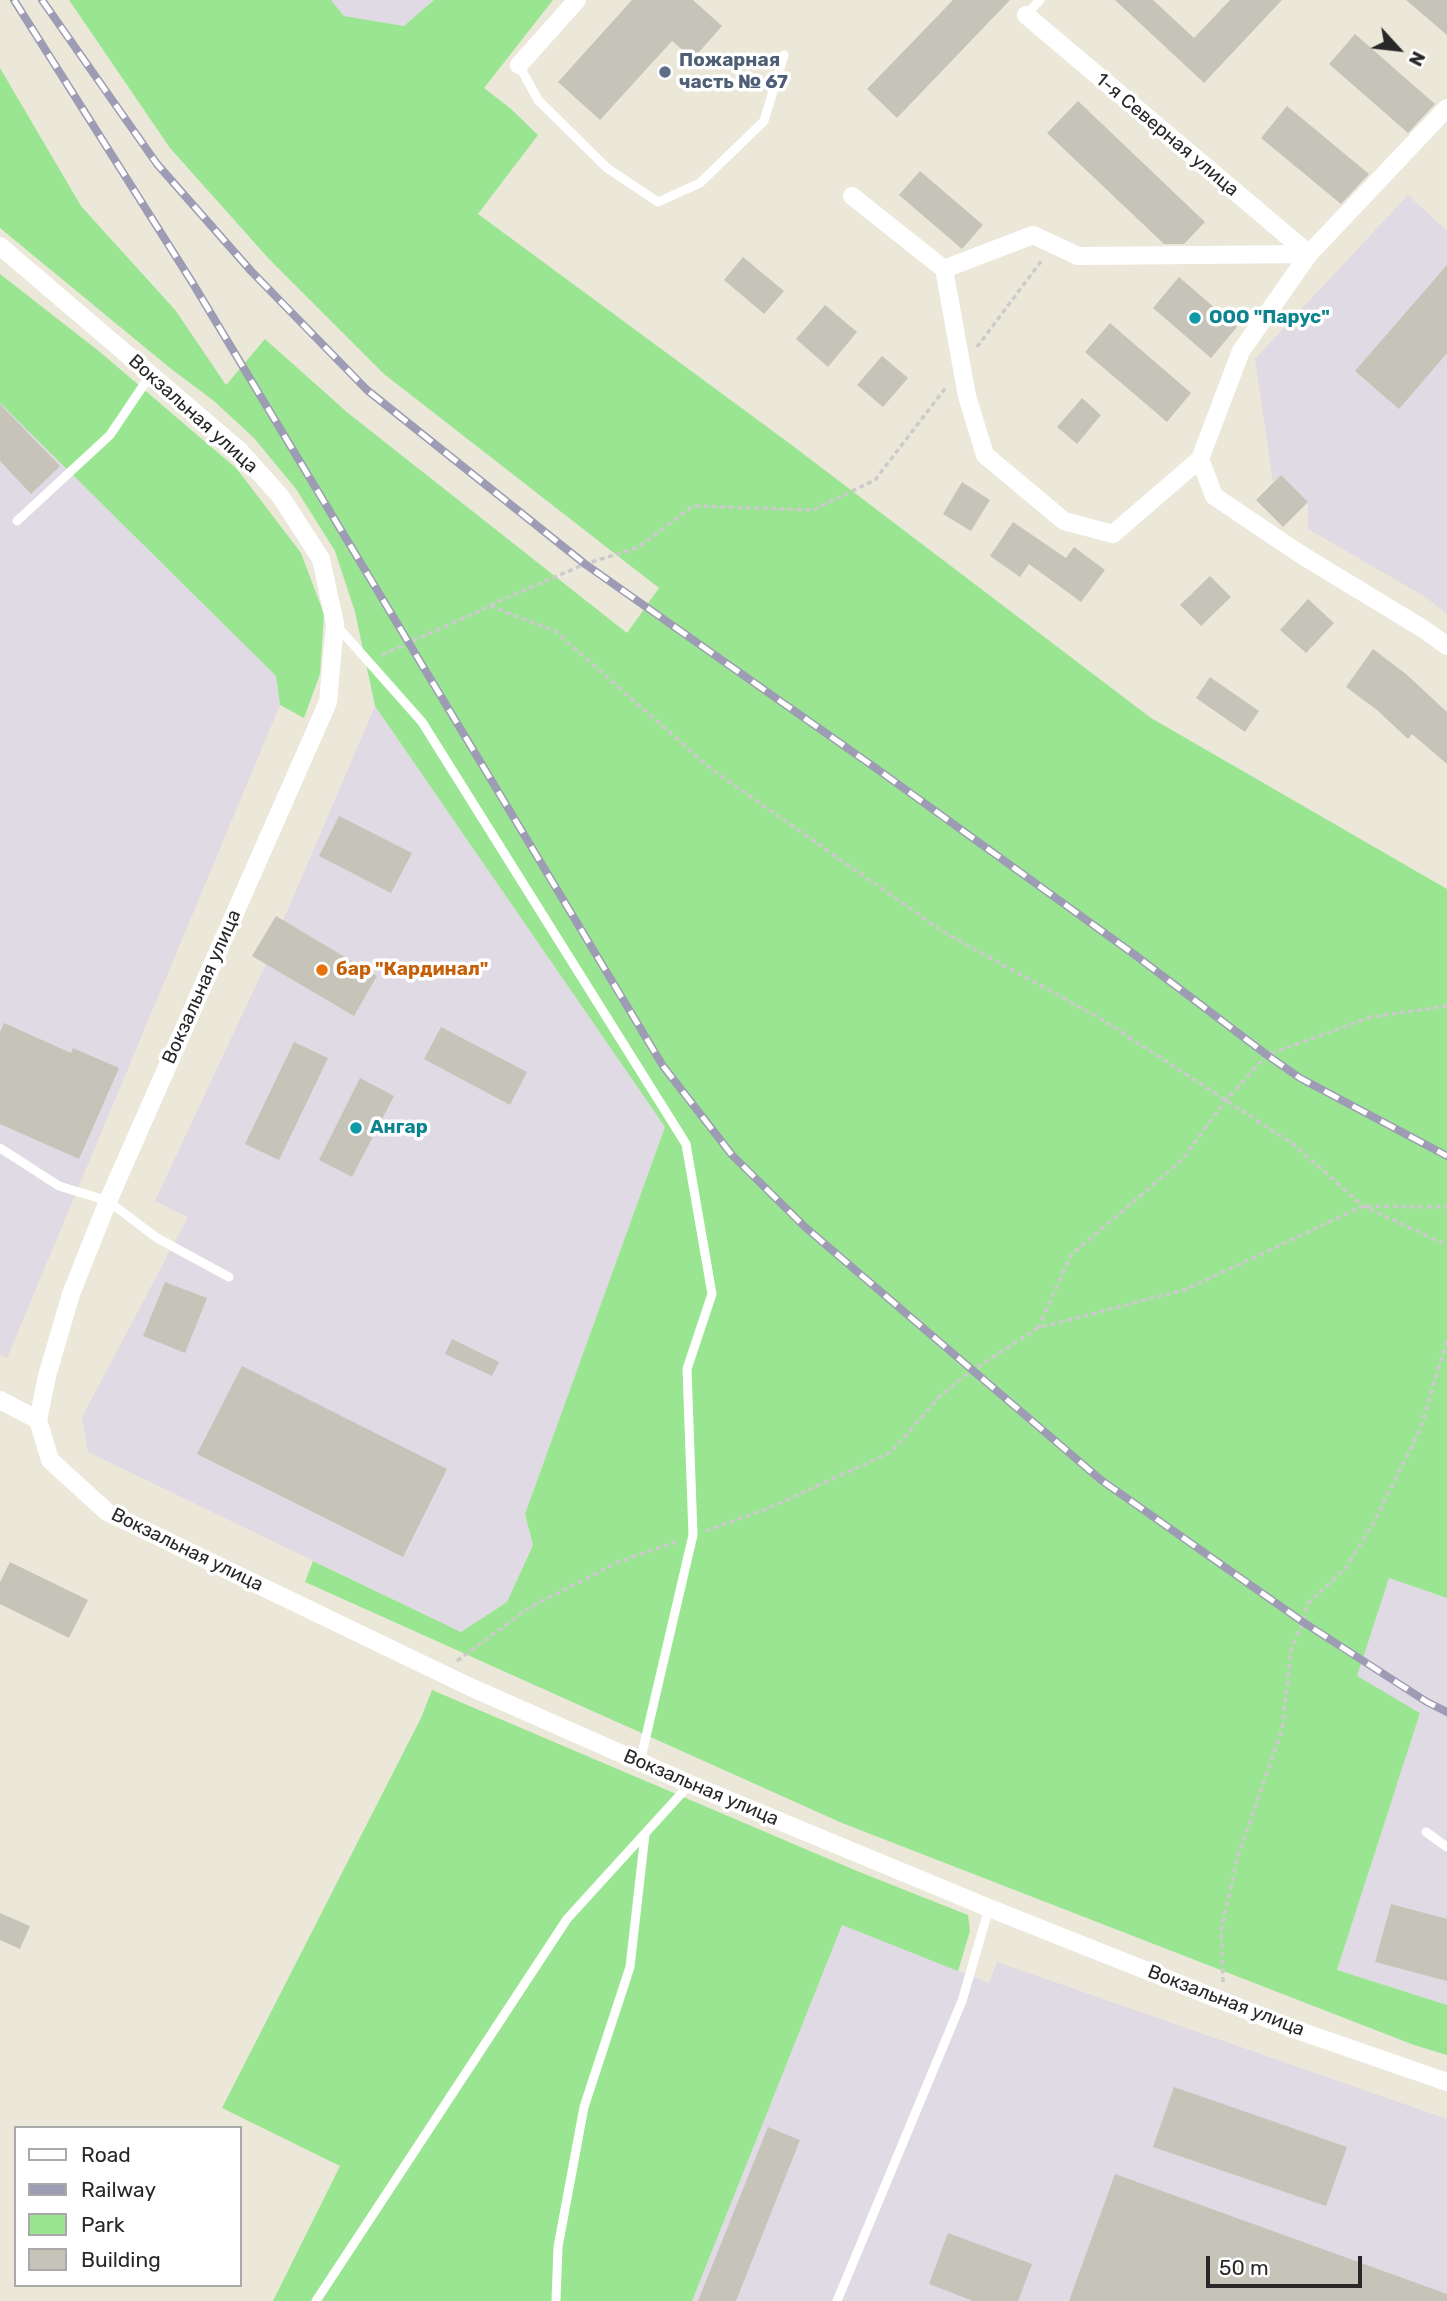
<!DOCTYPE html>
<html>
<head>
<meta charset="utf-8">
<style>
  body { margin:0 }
  #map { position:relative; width:1447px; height:2301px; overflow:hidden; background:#ebe8d9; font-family:Rubik,sans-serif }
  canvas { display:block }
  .legend { position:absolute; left:14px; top:2126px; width:228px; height:161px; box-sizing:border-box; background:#fff; border:2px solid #a9a9a9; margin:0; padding:9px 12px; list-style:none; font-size:21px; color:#282828 }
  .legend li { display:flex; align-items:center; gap:14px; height:35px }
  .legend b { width:35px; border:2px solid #a9a9a9 }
  .north { position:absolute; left:1363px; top:14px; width:70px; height:70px; -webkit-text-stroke:5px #fff; paint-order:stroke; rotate:117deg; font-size:19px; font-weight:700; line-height:28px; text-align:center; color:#282828 }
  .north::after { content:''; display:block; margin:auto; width:24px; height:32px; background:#282828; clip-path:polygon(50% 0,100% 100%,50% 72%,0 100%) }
  .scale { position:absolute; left:1206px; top:2256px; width:156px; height:32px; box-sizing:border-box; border:4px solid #282828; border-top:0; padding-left:9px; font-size:21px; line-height:24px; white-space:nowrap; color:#282828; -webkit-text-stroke:5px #fff; paint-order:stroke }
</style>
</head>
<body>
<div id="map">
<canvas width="1447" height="2301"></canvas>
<ul class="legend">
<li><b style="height:9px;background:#fff"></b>Road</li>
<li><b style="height:9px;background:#9e9bb4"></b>Railway</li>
<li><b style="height:19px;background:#9ae592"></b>Park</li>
<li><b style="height:19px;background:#c6c4b9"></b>Building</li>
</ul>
<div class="north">N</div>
<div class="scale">50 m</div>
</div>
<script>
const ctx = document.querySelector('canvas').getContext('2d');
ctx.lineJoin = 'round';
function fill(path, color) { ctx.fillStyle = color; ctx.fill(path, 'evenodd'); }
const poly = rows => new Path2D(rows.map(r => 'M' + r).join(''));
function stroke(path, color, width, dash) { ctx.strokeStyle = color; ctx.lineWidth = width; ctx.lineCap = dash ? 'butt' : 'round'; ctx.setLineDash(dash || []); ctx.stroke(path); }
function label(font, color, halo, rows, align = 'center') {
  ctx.font = font + ' Rubik,sans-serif'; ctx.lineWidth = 7; ctx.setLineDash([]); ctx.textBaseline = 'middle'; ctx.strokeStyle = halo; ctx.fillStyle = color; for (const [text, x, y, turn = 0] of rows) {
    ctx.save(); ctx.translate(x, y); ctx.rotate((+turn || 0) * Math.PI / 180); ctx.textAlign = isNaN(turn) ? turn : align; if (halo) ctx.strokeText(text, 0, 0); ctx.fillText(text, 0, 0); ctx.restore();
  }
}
fill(poly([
  [331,0,434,0,404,26,344,16],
  [1408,195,1447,231,1447,614,1424,596,1308,529,1308,502,1281,475,1273,482,1255,359],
  [0,403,276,676,280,705,7,1358,0,1355],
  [375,706,665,1127,525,1514,533,1544,507,1602,461,1632,88,1452,82,1417,188,1217,155,1201,266,964,354,1016,377,976,283,921],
  [1389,1578,1447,1598,1447,2005,1337,1970,1420,1713,1356,1676],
  [842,1924,989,1983,997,1962,1447,2119,1447,2301,692,2301]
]), '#dfdae3');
fill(poly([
  [69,0,331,0,344,16,404,26,434,0,553,0,484,88,510,108,538,135,478,214,789,443,1151,718,1447,889,1447,1598,1389,1578,1357,1676,1420,1713,1337,1970,1447,2005,1447,2055,1414,2045,842,1823,305,1582,313,1561,461,1632,507,1602,533,1545,525,1514,665,1127,375,706,355,612,335,551,296,489,254,438,214,401,170,368,0,228,0,68,81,206,176,311,226,385,265,339,348,413,627,633,659,588,384,374,269,259,170,148],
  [0,274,100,352,237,469,301,553,324,614,320,674,304,718,280,705,276,676,0,403],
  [432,1690,857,1871,968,1915,970,1931,958,1971,842,1925,692,2301,273,2301,340,2166,222,2108,421,1718]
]), '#9ae592');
fill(poly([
  [632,0,693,0,722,26,693,59,672,41,600,120,558,82],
  [953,0,1010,0,897,118,867,89],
  [1115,0,1153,0,1194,38,1230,0,1282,0,1204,83],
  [1406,0,1447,0,1447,35],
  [1355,34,1435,104,1408,133,1329,64],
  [1078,101,1205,222,1184,244,1164,244,1047,133],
  [1287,106,1369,174,1341,204,1261,138],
  [920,171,983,225,962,249,899,195],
  [743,257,784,291,764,314,724,280],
  [1447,265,1447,353,1399,409,1355,371],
  [1179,277,1237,327,1211,358,1153,308],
  [825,305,857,332,828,367,796,339],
  [1110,323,1191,393,1167,422,1085,352],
  [882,356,908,378,883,407,857,385],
  [1082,398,1101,415,1077,444,1057,427],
  [0,404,60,466,31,494,0,461],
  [1281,475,1308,502,1283,527,1256,500],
  [962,482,990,500,971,531,943,514],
  [1013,522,1066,558,1074,547,1105,570,1081,602,1029,564,1020,577,990,556],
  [1210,576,1231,597,1201,626,1180,605],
  [1308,599,1334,623,1306,653,1280,630],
  [1373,649,1406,674,1447,712,1447,764,1412,734,1408,739,1377,710,1346,687],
  [1210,677,1259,711,1245,732,1196,698],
  [339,816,412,853,391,893,319,856],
  [276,916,377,976,354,1016,252,956],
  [4,1023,71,1053,73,1048,119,1068,79,1159,0,1124,0,1032],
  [441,1027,527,1072,510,1105,424,1059],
  [294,1042,328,1058,279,1160,245,1144],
  [360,1078,394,1096,352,1177,319,1160],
  [165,1282,207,1298,185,1353,143,1336],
  [452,1339,499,1362,492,1376,445,1354],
  [242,1366,447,1469,403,1557,197,1454],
  [10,1562,88,1600,69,1638,0,1604,0,1582],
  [1391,1904,1447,1919,1447,1981,1375,1962],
  [0,1913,30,1926,20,1949,0,1940],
  [1174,2087,1347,2147,1326,2206,1153,2147],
  [768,2127,800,2140,736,2301,698,2301],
  [1115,2174,1447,2294,1447,2301,1069,2301],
  [948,2233,1032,2264,1018,2301,973,2301,929,2284]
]), '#c6c4b9');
stroke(poly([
  [977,347,1042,260],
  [490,605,585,564,637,548,693,506,813,510,875,480,947,386],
  [382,655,490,606,555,631,711,769,945,933,1098,1017,1293,1144,1363,1206,1447,1245],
  [1038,1328,1071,1255,1181,1161,1226,1100,1267,1055,1371,1017,1447,1006],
  [706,1531,769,1508,891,1452,940,1396,971,1371,1038,1328,1187,1289,1363,1206,1447,1207],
  [457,1661,527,1609,616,1563,676,1542],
  [1223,1982,1221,1931,1238,1856,1282,1730,1291,1650,1303,1622,1308,1603,1345,1569,1374,1522,1420,1430,1447,1340]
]), '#cbcbcb', 3.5, [5, 3.5]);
stroke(poly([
  [1026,15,1040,0],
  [519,65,538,100,607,168,658,202,700,183,764,121,784,55],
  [17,521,110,435,151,374],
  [336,625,422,722,686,1144,712,1294,687,1369,693,1535,640,1762],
  [0,1148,59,1186,108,1201,157,1238,229,1277],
  [1426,1832,1447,1847],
  [316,2301,567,1919,690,1784],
  [556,2301,558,2247,584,2107,630,1967,645,1834],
  [837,2301,962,2001,989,1908]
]), '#fff', 9);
stroke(poly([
  [1026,15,1309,254],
  [519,65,577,0],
  [1447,108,1309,254,1241,351,1200,459,1214,496,1300,554,1425,630,1447,646],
  [852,196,944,269,1033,235,1078,256,1309,254],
  [0,246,239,450,281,497,321,559,335,624,328,702,108,1201,71,1294,47,1376,38,1420,50,1460,107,1512,470,1687,690,1784,989,1908,1291,2028,1447,2082],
  [944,269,967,396,985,455,1064,521,1113,534,1200,459],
  [0,1400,38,1420]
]), '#fff', 18);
const rail = poly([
  [14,0,192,282,663,1066,732,1155,805,1227,1101,1480,1303,1622,1427,1702,1447,1712],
  [42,0,157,164,251,271,367,390,585,564,877,769,1135,955,1267,1055,1300,1078,1447,1156]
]);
stroke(rail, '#9e9bb4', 8);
stroke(rail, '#fff', 5, [16]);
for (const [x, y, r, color] of [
  [665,72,7,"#5c6f8a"],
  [1195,318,7,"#0f9aa8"],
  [322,970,7,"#e8710a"],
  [356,1128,7,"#0f9aa8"]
]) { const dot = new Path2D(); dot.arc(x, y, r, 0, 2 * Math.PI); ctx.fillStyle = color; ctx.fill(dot); stroke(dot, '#fff', 2.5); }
label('bold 19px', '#4e5e75', '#fff', [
  ["Пожарная",679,61],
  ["часть № 67",679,83]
], 'left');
label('19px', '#282828', '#fff', [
  ["1-я Северная улица",1167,135,40],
  ["Вокзальная улица",193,414,42],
  ["Вокзальная улица",202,987,-66],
  ["Вокзальная улица",187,1550,26],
  ["Вокзальная улица",701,1788,23],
  ["Вокзальная улица",1226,2001,21]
]);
label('bold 19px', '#0d838f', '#fff', [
  ["ООО \"Парус\"",1209,318],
  ["Ангар",370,1128]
], 'left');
label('bold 19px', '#c56008', '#fff', [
  ["бар \"Кардинал\"",336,970]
], 'left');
</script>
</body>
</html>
